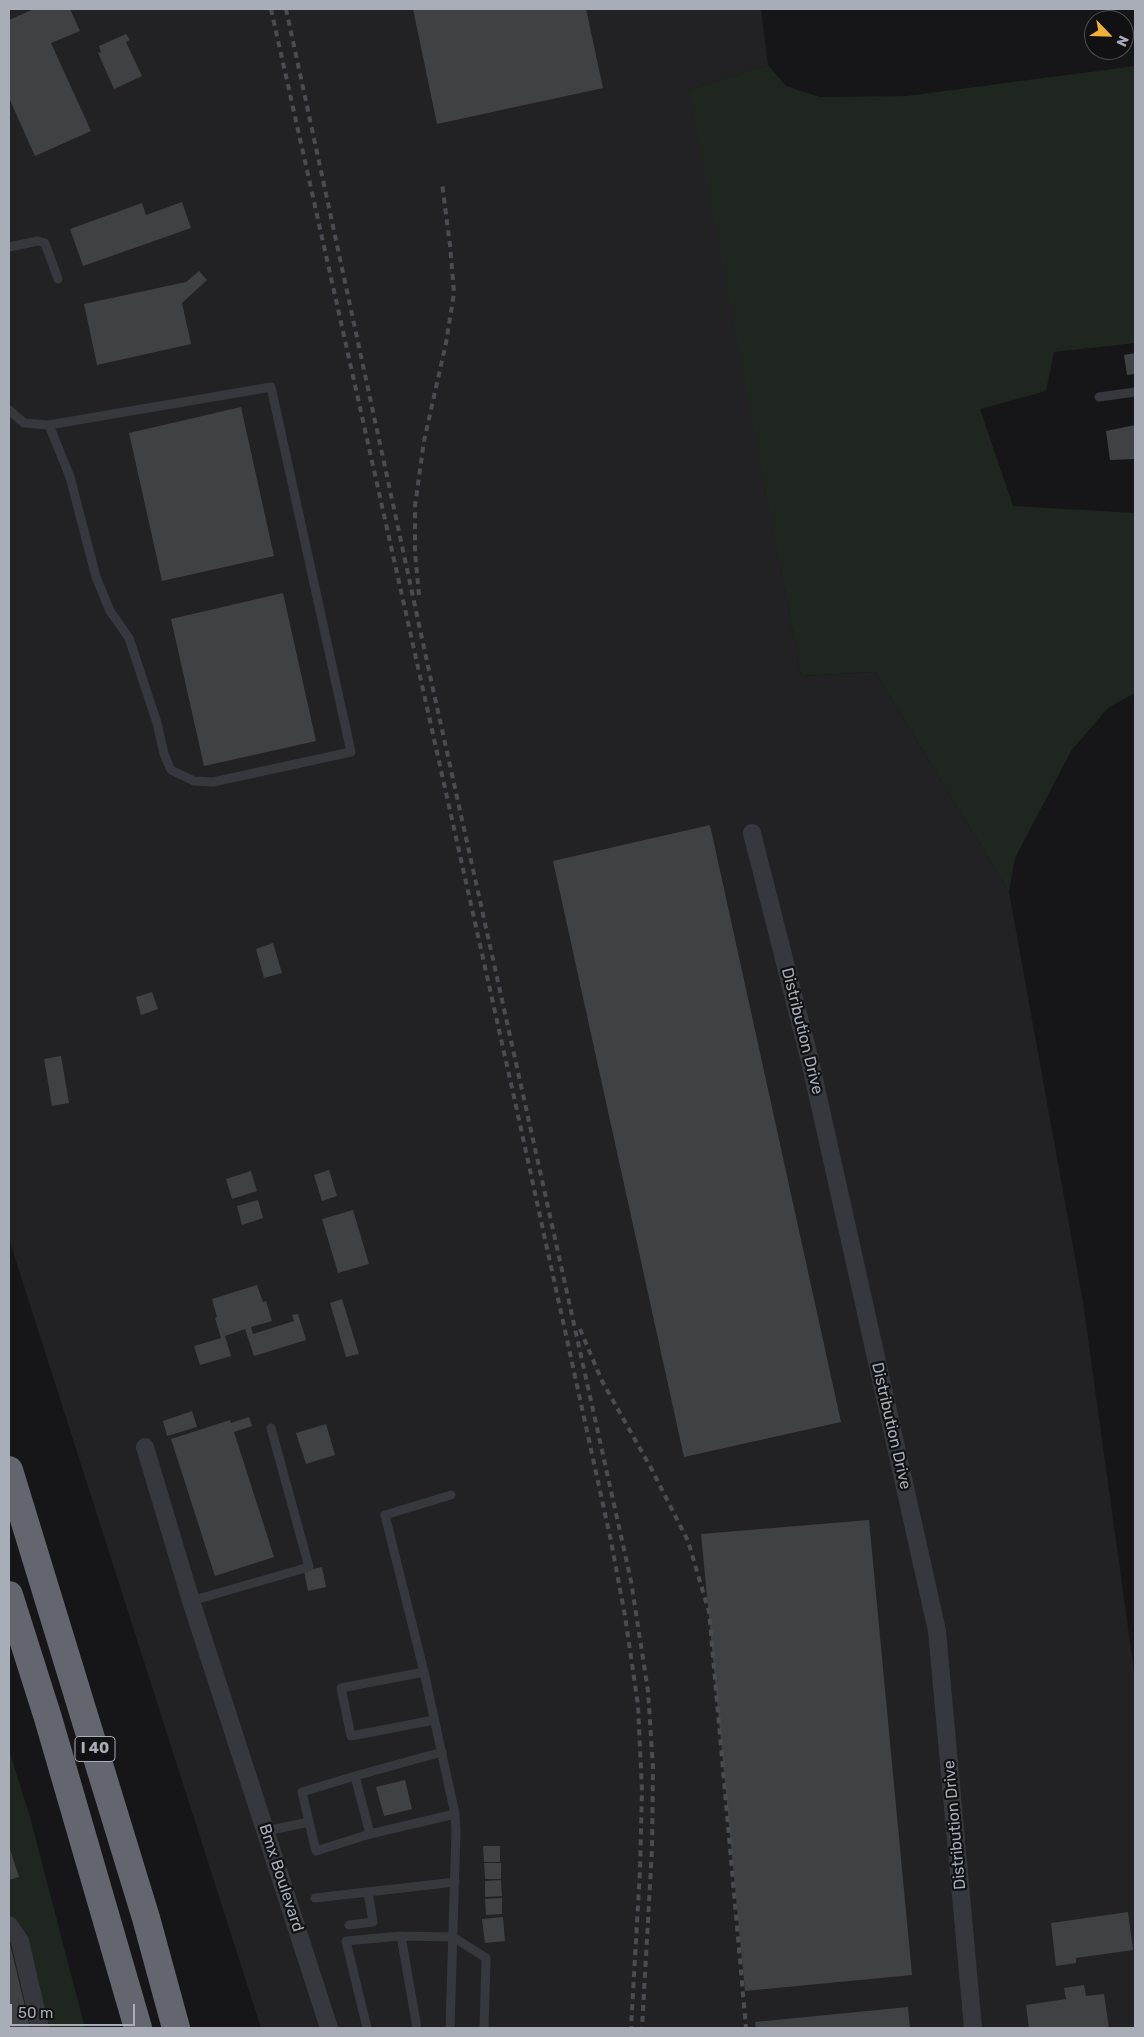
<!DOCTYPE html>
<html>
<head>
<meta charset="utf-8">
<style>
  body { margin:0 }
  #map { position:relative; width:1144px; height:2037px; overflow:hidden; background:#161618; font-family:Rubik,sans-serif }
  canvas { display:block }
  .frame { position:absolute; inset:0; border:10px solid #a8adb8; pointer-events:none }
  .north { position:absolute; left:1084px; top:10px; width:50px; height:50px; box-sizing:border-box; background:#111113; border:1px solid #4d4f55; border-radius:50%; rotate:114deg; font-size:14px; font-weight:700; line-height:20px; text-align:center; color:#a8adb8 }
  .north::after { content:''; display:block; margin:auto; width:18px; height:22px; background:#f2b134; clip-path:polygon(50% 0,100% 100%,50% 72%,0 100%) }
  .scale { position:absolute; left:10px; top:2004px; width:125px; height:22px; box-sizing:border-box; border:2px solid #a8adb8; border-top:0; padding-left:6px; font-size:15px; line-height:18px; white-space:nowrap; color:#a8adb8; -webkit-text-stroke:4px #111113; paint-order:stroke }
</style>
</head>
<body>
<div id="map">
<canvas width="1144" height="2037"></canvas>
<div class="frame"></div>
<div class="north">N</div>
<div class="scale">50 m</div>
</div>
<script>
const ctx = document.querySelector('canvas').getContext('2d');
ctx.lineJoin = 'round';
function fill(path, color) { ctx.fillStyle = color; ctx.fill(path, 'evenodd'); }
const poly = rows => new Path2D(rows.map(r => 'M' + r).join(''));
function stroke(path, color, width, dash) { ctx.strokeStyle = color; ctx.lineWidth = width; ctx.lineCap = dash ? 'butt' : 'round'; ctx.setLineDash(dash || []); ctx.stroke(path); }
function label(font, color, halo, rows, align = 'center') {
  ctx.font = font + ' Rubik,sans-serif'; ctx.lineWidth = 4.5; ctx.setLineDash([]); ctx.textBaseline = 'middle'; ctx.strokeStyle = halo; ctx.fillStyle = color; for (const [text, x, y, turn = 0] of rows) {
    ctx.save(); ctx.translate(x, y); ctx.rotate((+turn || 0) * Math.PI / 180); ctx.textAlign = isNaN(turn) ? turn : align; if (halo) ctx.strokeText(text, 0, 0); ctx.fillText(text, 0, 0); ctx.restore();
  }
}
fill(poly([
  [9,9,761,9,768,65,690,90,801,676,875,672,1009,892,1083,1302,1135,1678,1135,2028,261,2028,9,1239]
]), '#222225');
fill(poly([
  [768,65,786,86,820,97,906,96,1135,66,1135,343,1054,352,1046,391,980,409,1013,506,1135,513,1135,693,1108,708,1071,751,1015,858,1009,892,875,672,801,676,689,90],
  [9,1750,30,1817,85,2028,9,2028]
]), '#1e261f');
fill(poly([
  [34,9,70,9,80,31,51,43,91,131,35,156,9,98,9,20],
  [413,9,586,9,603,88,437,124],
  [126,34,130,40,126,42,142,76,114,89,98,53,101,52,99,46],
  [182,202,191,228,83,266,70,229,142,203,146,215],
  [199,271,207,280,182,303,191,344,97,365,84,304,186,282],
  [1135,353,1135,374,1127,375,1124,355],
  [241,407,274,556,162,581,129,433],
  [1135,425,1135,459,1110,460,1106,431],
  [283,593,316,741,204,766,171,619],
  [710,825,841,1422,684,1457,553,861],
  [273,943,282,973,264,978,256,949],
  [152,992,158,1009,141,1015,136,997],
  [61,1056,69,1103,52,1106,44,1059],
  [329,1170,337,1196,322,1201,314,1175],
  [251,1171,257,1191,232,1199,226,1179],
  [258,1200,263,1218,242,1225,237,1206],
  [353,1210,369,1264,338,1273,322,1219],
  [257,1285,263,1302,266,1301,272,1321,251,1327,253,1334,294,1321,292,1315,298,1314,306,1340,254,1356,245,1329,225,1336,231,1356,200,1365,194,1346,221,1338,215,1318,217,1317,212,1299],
  [342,1299,359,1354,346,1357,330,1303],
  [192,1411,197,1427,167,1436,163,1421],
  [249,1417,252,1426,234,1432,274,1557,215,1576,171,1439,230,1420,231,1423],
  [326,1424,335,1455,306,1464,296,1433],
  [869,1520,912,1975,745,1991,701,1534],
  [322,1567,326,1587,308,1591,304,1571],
  [405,1780,412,1809,384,1816,376,1787],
  [9,1846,19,1877,9,1880],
  [483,1846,500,1846,500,1862,484,1862],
  [484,1863,501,1863,501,1879,485,1879],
  [501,1880,502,1896,485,1897,485,1881],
  [502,1898,502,1914,486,1915,485,1899],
  [1128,1912,1133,1950,1076,1958,1076,1963,1056,1966,1051,1923],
  [503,1917,505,1941,485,1943,482,1919],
  [9,1940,30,2028,9,2028],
  [1084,1985,1086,1996,1104,1994,1109,2028,1029,2028,1026,2005,1066,1999,1064,1988],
  [908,2007,910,2028,756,2028,755,2022]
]), '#404145');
stroke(poly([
  [9,247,38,241,45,243,58,279],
  [1099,397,1135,392],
  [9,410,24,423,49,425,271,387,351,752,213,782,194,781,171,770,164,754,157,723,129,638,110,611,96,577,70,477,49,425],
  [191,1601,309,1567,271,1428],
  [424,1672,341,1688,351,1736,434,1720],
  [355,1776,442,1752],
  [309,1822,316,1851,370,1834,455,1814,424,1672,385,1515,451,1495],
  [266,1831,309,1822,302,1792,355,1776,370,1834],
  [315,1898,455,1882],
  [349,1925,373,1922,368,1892],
  [401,1936,453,1937,486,1958,484,2028],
  [367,2028,346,1941,401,1936,417,2028],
  [450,2028,456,1831,455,1814]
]), '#37383d', 9);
stroke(poly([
  [752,833,810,1061,937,1631,973,2028],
  [145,1447,191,1601,329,2028],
  [9,1925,20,1941,40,2028]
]), '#37383d', 18);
stroke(poly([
  [9,1470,146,1918,176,2028],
  [9,1595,48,1718,138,2028]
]), '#63666e', 28);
stroke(poly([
  [271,9,514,1097,611,1541,625,1616,638,1705,642,1791,640,1871,631,2028],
  [286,9,431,680,631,1581,648,1691,653,1768,652,1849,642,2028],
  [419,595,415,552,415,506,424,441,446,343,454,293,450,245,442,183],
  [580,1329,602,1381,651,1468,688,1541,709,1612,746,2028]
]), '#4a4c52', 4, [6, 5]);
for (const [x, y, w] of [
  [95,1749,40]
]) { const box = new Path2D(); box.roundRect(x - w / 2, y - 12.5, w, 25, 4); ctx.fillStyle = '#111113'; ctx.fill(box); stroke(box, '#a8adb8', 1); }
label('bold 15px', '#a8adb8', null, [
  ["I 40",95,1749]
]);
label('16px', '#a8adb8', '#111113', [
  ["Distribution Drive",802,1031,76],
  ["Distribution Drive",891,1426,77],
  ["Distribution Drive",955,1825,-95],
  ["Bmx Boulevard",281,1878,72]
]);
</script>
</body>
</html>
